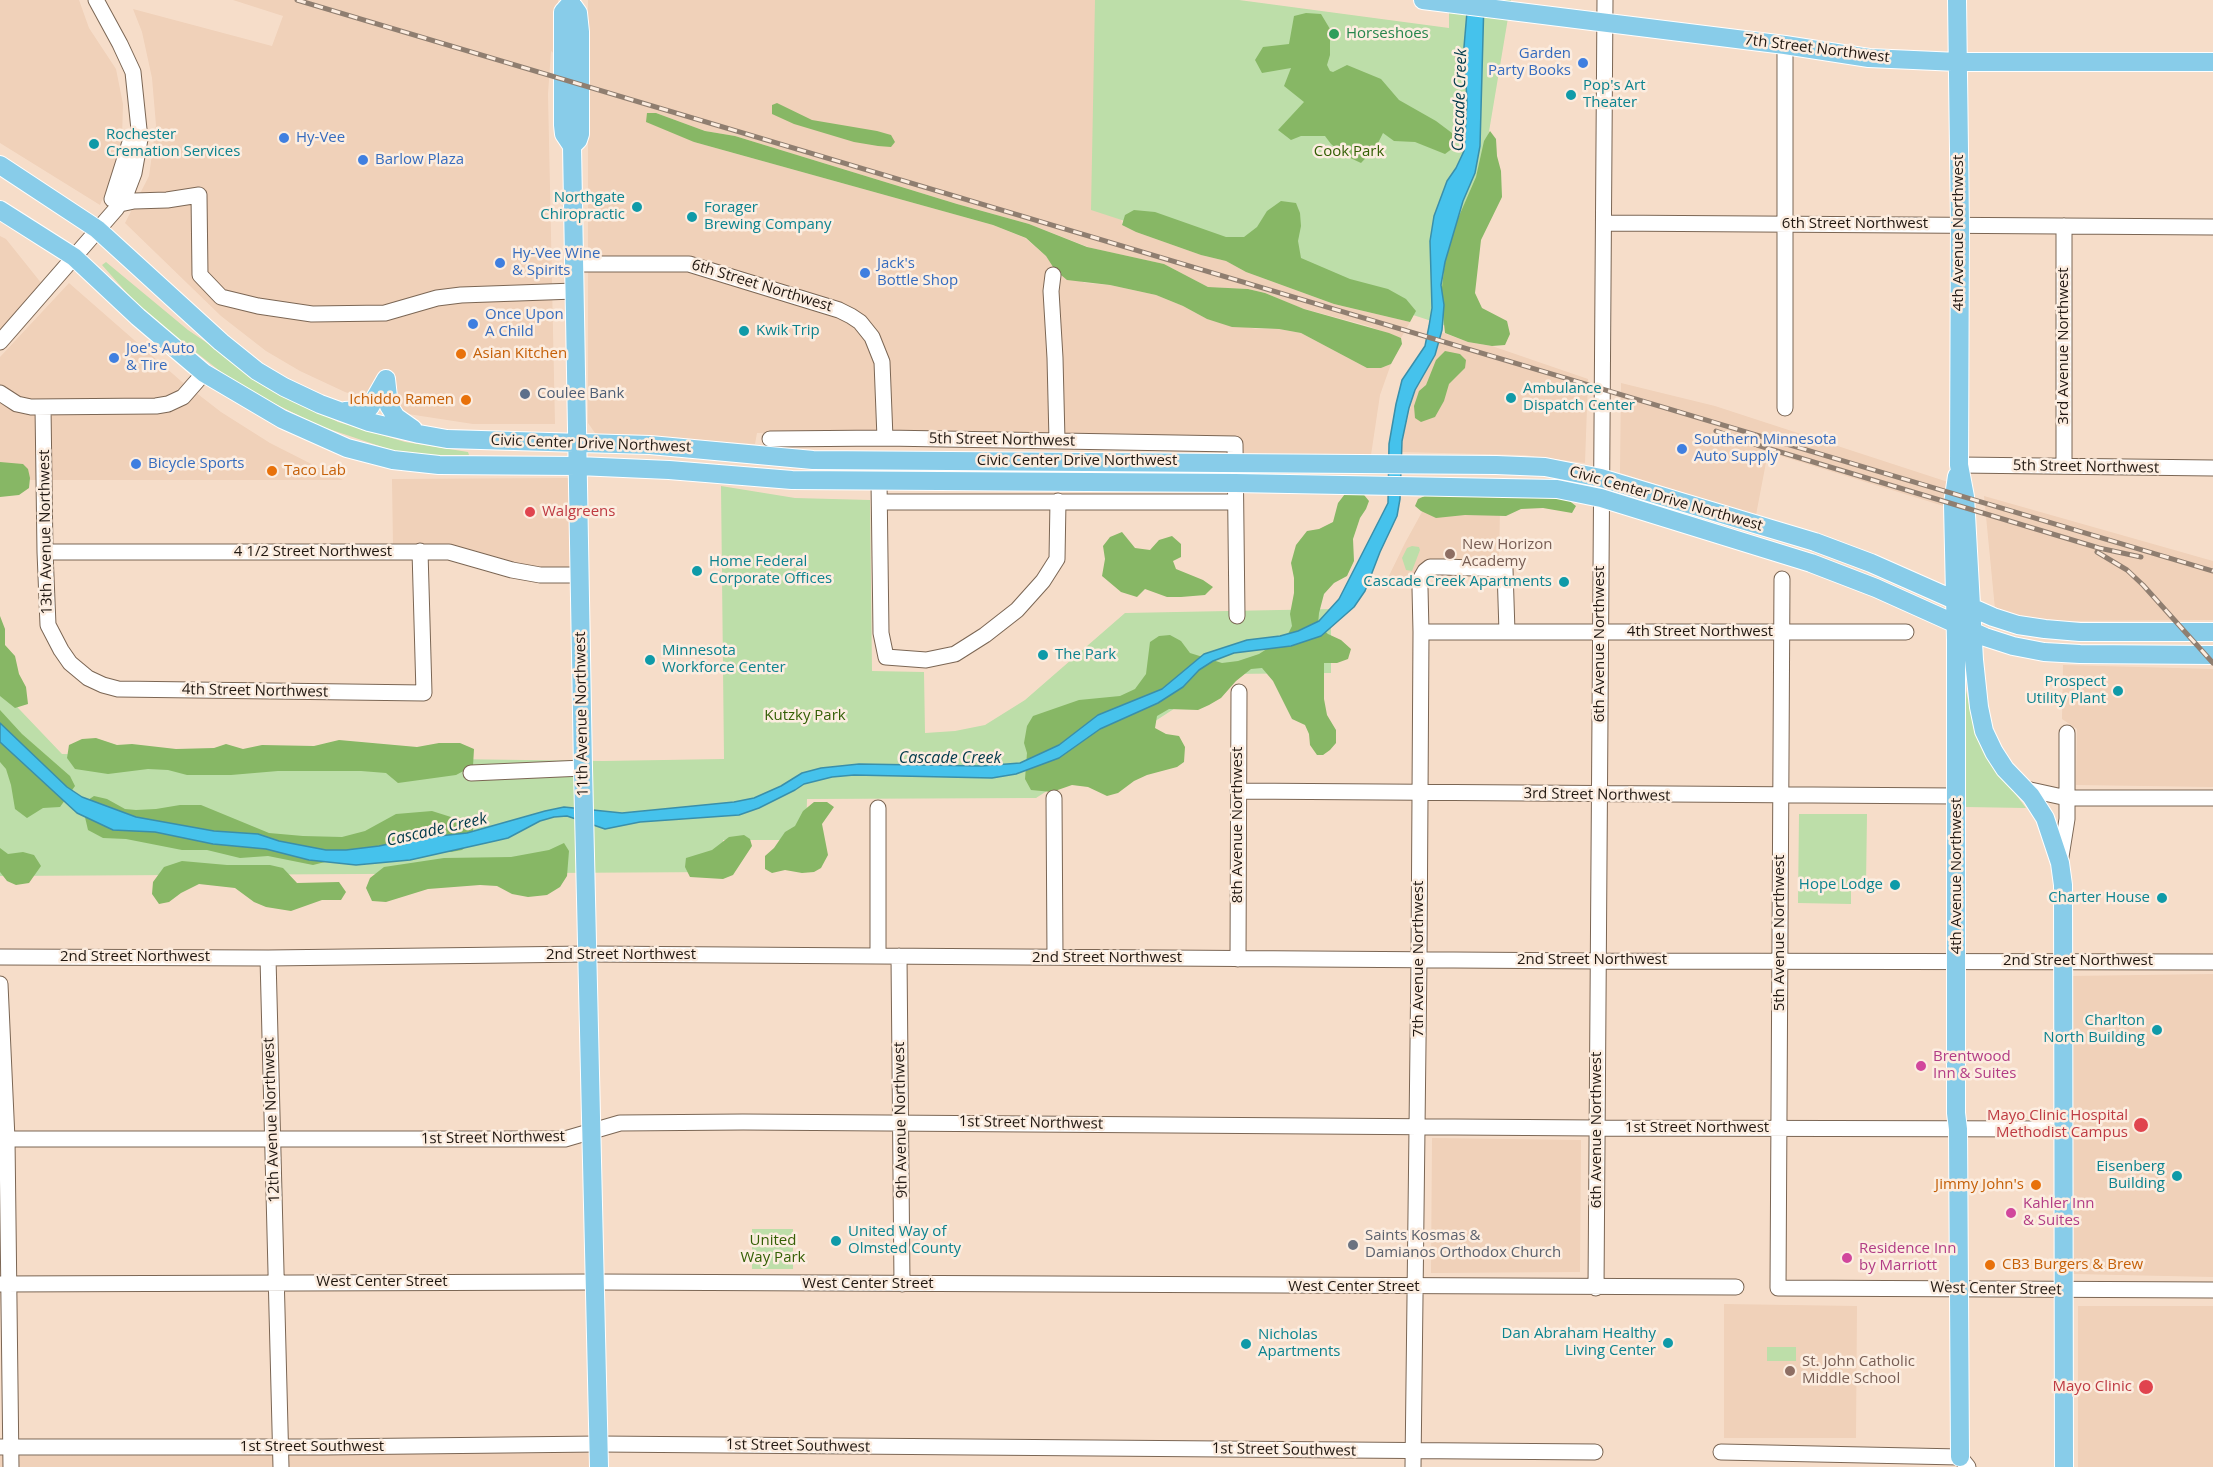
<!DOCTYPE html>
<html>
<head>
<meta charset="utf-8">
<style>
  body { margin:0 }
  canvas { display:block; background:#f6ddc9 }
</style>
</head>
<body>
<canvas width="2213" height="1467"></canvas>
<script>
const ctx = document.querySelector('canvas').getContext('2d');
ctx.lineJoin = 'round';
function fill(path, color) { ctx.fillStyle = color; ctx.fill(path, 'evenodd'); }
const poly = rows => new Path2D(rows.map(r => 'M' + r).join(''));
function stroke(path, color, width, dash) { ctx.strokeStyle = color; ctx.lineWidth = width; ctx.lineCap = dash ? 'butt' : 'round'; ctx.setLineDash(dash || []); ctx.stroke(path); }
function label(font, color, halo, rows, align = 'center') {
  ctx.font = font + ' "Open Sans",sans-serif'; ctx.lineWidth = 5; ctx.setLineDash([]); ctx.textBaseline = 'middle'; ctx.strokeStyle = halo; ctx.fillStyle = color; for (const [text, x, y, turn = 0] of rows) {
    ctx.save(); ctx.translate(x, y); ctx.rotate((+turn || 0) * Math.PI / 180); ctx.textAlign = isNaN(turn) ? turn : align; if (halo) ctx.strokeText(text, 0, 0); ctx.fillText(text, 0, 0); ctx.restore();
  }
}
fill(poly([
  [0,0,79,0,89,28,116,69,123,104,122,139,114,173,100,205,0,143],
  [233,0,558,0,558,57,551,51,548,94,555,424,473,424,408,414,345,392,300,371,266,351,221,316,125,223,149,176,156,125,152,78,142,32,133,9,272,46,283,16],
  [588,0,1095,0,1122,225,1136,232,1201,255,1226,261,1246,272,1334,304,1410,322,1401,338,1365,325,1301,308,1265,293,1248,289,1208,287,1164,264,1091,248,1029,224,957,204,735,136,705,131,656,113,694,142,993,225,1025,238,1046,256,1055,270,1085,283,1110,285,1156,295,1183,306,1207,319,1256,329,1279,329,1301,333,1367,368,1381,368,1391,364,1380,395,1371,455,1239,454,1239,441,757,433,755,444,667,438,606,436,595,433,588,423],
  [0,236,6,239,42,284,0,331],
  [69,283,181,381,221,412,270,443,343,480,0,480,0,357],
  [1441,332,1468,342,1492,346,1588,379,1585,463,1524,455,1401,452,1402,441,1415,390,1435,355],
  [1621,383,1715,406,1948,482,1947,507,1768,452,1756,515,1620,473],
  [568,478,572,572,545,572,393,547,392,479],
  [1984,496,2213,561,2213,620,2052,621,2020,618,1995,609],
  [1429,505,1500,506,1499,566,1427,565,1425,588,1383,588,1405,543,1422,512],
  [2063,665,2213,669,2213,787,2076,785,2077,729,2062,719],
  [2213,974,2213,1277,2072,1274,2067,976],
  [1432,1138,1581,1140,1580,1272,1431,1273],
  [1724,1304,1857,1306,1856,1438,1724,1438],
  [2078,1306,2213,1306,2213,1467,2078,1467],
  [594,1453,595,1467,0,1467,0,1456]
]), '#f0d1b9');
fill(poly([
  [1095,0,1239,0,1449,28,1449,0,1511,0,1456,329,1091,210],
  [106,262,188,330,275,389,338,422,405,442,468,452,469,455,406,455,320,426,239,386,142,310,102,265],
  [721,486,795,498,870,500,872,671,924,672,925,733,955,731,985,725,1025,700,1125,613,1331,609,1331,673,1228,674,1036,798,807,799,806,840,723,840,722,872,0,876,0,689,62,754,603,761,724,759],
  [1412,546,1419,547,1420,550,1412,571,1406,570,1402,558,1407,548],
  [1964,690,1966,690,1974,729,1986,755,2026,808,1966,807],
  [1799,814,1867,814,1866,885,1851,885,1851,904,1798,903],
  [752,1229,793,1229,793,1269,752,1269],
  [1767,1347,1796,1347,1796,1361,1767,1361]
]), '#bddea9');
fill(poly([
  [1306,13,1321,14,1330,29,1330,55,1327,65,1330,71,1333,72,1347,65,1381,79,1399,100,1436,121,1452,133,1453,148,1445,154,1415,142,1394,141,1383,133,1376,147,1361,163,1344,155,1331,144,1325,136,1301,136,1291,140,1278,130,1304,102,1284,86,1291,68,1262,73,1255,60,1263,47,1289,44,1294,16],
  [777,103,812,120,877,131,891,135,895,142,891,147,878,146,854,142,794,124,772,114,772,105],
  [647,113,656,113,705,131,735,136,957,204,1029,224,1087,247,1164,264,1208,287,1248,289,1265,293,1304,309,1389,333,1401,338,1402,344,1391,364,1381,368,1367,368,1301,333,1279,329,1232,327,1207,319,1183,306,1156,295,1110,285,1067,280,1055,270,1046,256,1026,238,993,225,694,142,646,122],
  [1490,131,1496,139,1497,156,1501,171,1502,197,1481,240,1475,293,1482,308,1507,321,1510,334,1505,345,1492,346,1468,342,1445,333,1441,296,1446,252,1453,230,1476,177,1484,141],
  [1281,201,1296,203,1300,213,1301,226,1298,241,1301,258,1350,279,1388,289,1406,299,1416,311,1410,322,1334,304,1246,272,1226,261,1201,255,1136,232,1122,225,1125,215,1134,210,1155,212,1226,237,1244,237,1257,227,1267,211],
  [1445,351,1460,354,1466,360,1465,368,1449,384,1444,401,1435,417,1421,422,1415,418,1414,406,1419,391,1426,385,1436,360],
  [0,462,23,464,28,469,30,478,29,488,19,495,0,497],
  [1348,490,1360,490,1369,501,1366,509,1360,518,1353,539,1354,561,1347,576,1334,583,1324,594,1319,613,1318,625,1328,634,1341,640,1351,649,1348,659,1337,663,1324,663,1324,699,1327,715,1336,730,1336,743,1330,750,1323,755,1317,755,1310,745,1309,734,1305,725,1292,719,1273,681,1262,668,1251,669,1236,681,1221,698,1209,705,1198,710,1169,709,1157,716,1155,728,1166,734,1179,736,1185,747,1184,762,1177,767,1147,775,1134,781,1118,793,1107,796,1088,787,1072,785,1052,792,1031,790,1025,779,1027,753,1024,743,1027,726,1033,716,1079,700,1120,696,1135,689,1146,674,1150,642,1159,636,1170,635,1181,641,1190,653,1222,663,1238,661,1259,654,1287,636,1292,626,1290,614,1294,593,1294,578,1291,563,1296,545,1307,531,1319,529,1333,522,1338,503],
  [1427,495,1546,497,1567,499,1576,506,1572,513,1543,508,1521,509,1506,516,1465,515,1436,518,1421,511,1415,506,1418,499],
  [1122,532,1135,548,1150,550,1159,540,1172,536,1181,544,1181,557,1173,561,1176,569,1203,580,1213,587,1205,595,1181,597,1167,597,1145,589,1137,597,1121,592,1102,576,1105,559,1103,546,1110,537],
  [0,616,5,629,5,645,15,656,19,674,26,687,28,704,15,708,0,696],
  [0,710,22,734,70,776,75,786,60,807,43,808,27,818,15,809,11,785,6,769,0,762],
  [96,738,117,745,132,744,176,749,214,748,226,744,243,749,262,745,314,746,339,740,417,747,439,743,460,743,474,749,473,766,456,775,398,783,386,773,361,771,278,771,231,775,187,775,168,770,148,769,108,774,75,769,67,758,69,745,82,739],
  [94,796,107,799,125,809,136,810,156,809,180,805,201,805,269,833,303,836,342,837,365,831,396,814,432,811,473,824,473,841,462,850,451,852,361,853,313,865,268,856,240,858,207,850,182,850,126,839,103,838,88,830,84,813,85,802],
  [814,802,827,802,834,807,822,824,828,855,821,868,814,872,802,873,785,870,772,873,765,869,765,856,774,848,785,832,795,826,803,811],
  [744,835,750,839,752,846,733,875,723,879,690,877,685,867,686,858,712,850,729,837],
  [564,843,569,851,567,876,560,887,547,895,528,897,512,894,497,886,480,885,428,889,386,902,372,901,366,888,370,878,384,867,444,858,511,857,549,850],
  [0,848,8,854,23,852,34,855,41,866,29,883,16,885,7,881,0,872],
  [182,861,227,865,270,865,283,868,297,883,339,882,346,892,341,900,322,900,291,911,266,907,254,902,235,888,199,884,181,893,169,902,159,904,152,894,153,882,164,867]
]), '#87b765');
const water = poly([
  [1468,0,1484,0,1480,146,1475,173,1463,201,1445,262,1441,285,1444,305,1442,330,1435,355,1415,390,1409,408,1402,441,1400,499,1397,516,1380,552,1365,591,1354,607,1321,636,1291,646,1234,653,1213,661,1199,670,1183,687,1158,703,1100,729,1059,758,1016,774,992,778,854,775,832,777,804,784,795,790,759,808,739,815,640,822,605,829,567,816,554,817,540,821,508,838,495,841,410,860,356,865,309,860,266,849,213,844,155,832,113,830,77,813,0,742,0,723,67,787,82,797,136,817,214,831,258,834,279,841,326,850,346,850,379,846,412,839,467,833,545,811,564,807,622,813,734,802,754,798,781,786,802,773,821,768,859,764,981,766,1020,763,1059,745,1098,715,1162,689,1204,654,1247,640,1280,636,1298,631,1319,621,1339,599,1388,503,1389,444,1396,404,1402,380,1425,346,1429,326,1432,308,1430,241,1434,216,1447,181,1456,168,1464,151,1467,102,1464,47,1468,0]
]);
fill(water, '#45c2ec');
stroke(water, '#3a8faa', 1.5);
const minor = poly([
  [112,199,131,139],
  [120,204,134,201,167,200,199,195,200,275,221,297,258,306,312,314,385,313,437,298,461,295,575,291],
  [1605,223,2213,227],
  [2064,226,2064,466],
  [574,264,689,264,839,310,851,316,860,322,872,337,882,362,885,438],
  [1053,275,1051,291,1055,358,1057,440],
  [0,342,116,209,126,194,134,173,140,139,133,72,120,44,96,0],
  [0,393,17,404,31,407,156,406,168,404,183,397,204,373],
  [43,407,45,552,48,625,61,650,70,663,88,678,103,685,118,689,424,693,420,551],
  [1785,408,1785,45],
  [770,439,885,438,1235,444,1237,616],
  [1959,465,2213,468],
  [879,481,881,633,886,657,926,660,955,654,985,635,1017,610,1043,581,1057,559,1058,501],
  [880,502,1235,502],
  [45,552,449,552,512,570,540,575,579,575],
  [1782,579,1778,1288,2213,1290],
  [1421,632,1906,632],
  [471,773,583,768],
  [2026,789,2067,798,2213,798],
  [1238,791,1956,796],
  [1054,798,1055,957],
  [878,808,878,956],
  [2060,863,2067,819,2067,733],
  [899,956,902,1284],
  [0,957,268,958,588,954,1598,961,2213,962],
  [268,958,281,1467],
  [1238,959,1239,692],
  [0,984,7,1139,11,1467],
  [0,1139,565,1139,620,1123,743,1122,1597,1128,2063,1129],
  [0,1284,596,1282,1736,1287],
  [1596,1288,1605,0],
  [0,1447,323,1447,599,1444,1595,1452],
  [1721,1452,1960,1457,1968,1467],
  [1413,1467,1419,959,1421,632,1420,588,1421,578,1425,571,1430,567,1443,567,1505,569,1507,632]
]);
const major = poly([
  [571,0,571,3,578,13,580,32,580,134,578,140,572,146],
  [1423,0,1785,45,1869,58,1958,62,2213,62],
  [1957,0,1960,225,1959,465,1965,497,1974,660,1979,707,1984,731,1994,752,2005,769,2031,796,2045,818,2060,863,2063,885,2064,1467],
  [571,3,563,12,563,125,564,134,572,146,583,768,599,1467],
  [0,165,97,229,221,342,257,371,284,387,320,404,369,422,419,434,447,439,650,445,813,460,1496,465,1545,467,1601,478,1815,542,1871,563,1993,617,2018,625,2045,629,2080,632,2213,632],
  [0,210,74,257,138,317,204,373,282,419,347,448,393,460,439,465,578,466,669,470,792,480,1235,483,1557,489,1601,498,1811,563,1876,588,1985,637,2013,646,2044,652,2080,654,2213,655],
  [386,379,389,406,396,417,413,429],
  [345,411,361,410,370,407,386,379],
  [1957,476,1953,504,1956,640,1956,1113,1958,1129,1960,1457]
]);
stroke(minor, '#7b6654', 17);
stroke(major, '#fff', 20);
stroke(minor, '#fff', 15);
stroke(major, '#88cce9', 18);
const rail = poly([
  [297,0,2213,571],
  [1716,431,1757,445,2099,548,2141,557],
  [2097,552,2127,570,2143,585,2213,663]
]);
stroke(rail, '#8f7e70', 5);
stroke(rail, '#fcede0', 3, [9]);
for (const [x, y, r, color] of [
  [1334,34,6,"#2e9e5b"],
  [1583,63,6,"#3f7fe0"],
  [1571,95,6,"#0f9aa8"],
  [284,138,6,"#3f7fe0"],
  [94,144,6,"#0f9aa8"],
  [363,160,6,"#3f7fe0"],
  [637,207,6,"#0f9aa8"],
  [692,217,6,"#0f9aa8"],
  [500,263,6,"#3f7fe0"],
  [865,273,6,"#3f7fe0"],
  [473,324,6,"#3f7fe0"],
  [744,331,6,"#0f9aa8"],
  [461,354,6,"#e8710a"],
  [114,358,6,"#3f7fe0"],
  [525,394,6,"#5c6f8a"],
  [1511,398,6,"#0f9aa8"],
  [466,400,6,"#e8710a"],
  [1682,449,6,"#3f7fe0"],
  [136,464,6,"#3f7fe0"],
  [272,471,6,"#e8710a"],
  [530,512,6,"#e0444e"],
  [1450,554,6,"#8d6e63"],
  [697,571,6,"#0f9aa8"],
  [1564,582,6,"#0f9aa8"],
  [1043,655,6,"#0f9aa8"],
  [650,660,6,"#0f9aa8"],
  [2118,691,6,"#0f9aa8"],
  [1895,885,6,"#0f9aa8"],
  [2162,898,6,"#0f9aa8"],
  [2157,1030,6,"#0f9aa8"],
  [1921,1066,6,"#d1479c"],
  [2141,1125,8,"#e0444e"],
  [2177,1176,6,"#0f9aa8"],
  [2036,1185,6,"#e8710a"],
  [2011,1213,6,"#d1479c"],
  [836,1241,6,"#0f9aa8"],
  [1353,1245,6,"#6b7280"],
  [1847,1258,6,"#d1479c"],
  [1990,1265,6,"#e8710a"],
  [1668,1343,6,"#0f9aa8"],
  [1246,1344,6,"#0f9aa8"],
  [1790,1371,6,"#8d6e63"],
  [2146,1387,8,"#e0444e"]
]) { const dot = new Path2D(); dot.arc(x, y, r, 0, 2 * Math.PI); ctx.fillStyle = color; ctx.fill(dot); stroke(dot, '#fcede0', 2); }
label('15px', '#27864d', '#fcede0', [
  ["Horseshoes",1346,34]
], 'left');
label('15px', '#211811', '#fcede0', [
  ["7th Street Northwest",1817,49,7],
  ["6th Street Northwest",1855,224],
  ["4th Avenue Northwest",1959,233,-90],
  ["6th Street Northwest",762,286,17],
  ["3rd Avenue Northwest",2064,346,-90],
  ["5th Street Northwest",1002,440,1],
  ["Civic Center Drive Northwest",591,444,2],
  ["Civic Center Drive Northwest",1077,461],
  ["5th Street Northwest",2086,467,1],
  ["Civic Center Drive Northwest",1666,499,16],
  ["13th Avenue Northwest",46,532,-91],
  ["4 1/2 Street Northwest",313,552],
  ["4th Street Northwest",1700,632],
  ["6th Avenue Northwest",1600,644,-90],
  ["4th Street Northwest",255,691,1],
  ["11th Avenue Northwest",582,714,-91],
  ["3rd Street Northwest",1597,795,1],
  ["8th Avenue Northwest",1238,825,-90],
  ["4th Avenue Northwest",1957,876,-90],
  ["5th Avenue Northwest",1780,933,-90],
  ["2nd Street Northwest",621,955],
  ["2nd Street Northwest",135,957],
  ["2nd Street Northwest",1107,958],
  ["7th Avenue Northwest",1419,959,-90],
  ["2nd Street Northwest",1592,960],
  ["2nd Street Northwest",2078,961],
  ["12th Avenue Northwest",272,1120,-92],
  ["9th Avenue Northwest",901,1120,-91],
  ["1st Street Northwest",1031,1123,1],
  ["1st Street Northwest",1697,1128],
  ["6th Avenue Northwest",1597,1130,-90],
  ["1st Street Northwest",493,1138,-1],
  ["West Center Street",382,1282],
  ["West Center Street",868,1284],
  ["West Center Street",1354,1287],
  ["West Center Street",1996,1289,1],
  ["1st Street Southwest",798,1446,1],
  ["1st Street Southwest",312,1447],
  ["1st Street Southwest",1284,1450,1]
]);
label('15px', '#366cbe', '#fcede0', [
  ["Garden",1571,54,"right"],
  ["Party Books",1571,71,"right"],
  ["Hy-Vee",296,138],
  ["Barlow Plaza",375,160],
  ["Hy-Vee Wine",512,254],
  ["& Spirits",512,271],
  ["Jack's",877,264],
  ["Bottle Shop",877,281],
  ["Once Upon",485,315],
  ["A Child",485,332],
  ["Joe's Auto",126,349],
  ["& Tire",126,366],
  ["Southern Minnesota",1694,440],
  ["Auto Supply",1694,457],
  ["Bicycle Sports",148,464]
], 'left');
label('15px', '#0d838f', '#fcede0', [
  ["Pop's Art",1583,86],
  ["Theater",1583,103],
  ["Rochester",106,135],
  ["Cremation Services",106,152],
  ["Northgate",625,198,"right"],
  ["Chiropractic",625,215,"right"],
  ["Forager",704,208],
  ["Brewing Company",704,225],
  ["Kwik Trip",756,331],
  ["Ambulance",1523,389],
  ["Dispatch Center",1523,406],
  ["Home Federal",709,562],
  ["Corporate Offices",709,579],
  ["Cascade Creek Apartments",1552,582,"right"],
  ["Minnesota",662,651],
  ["Workforce Center",662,668],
  ["The Park",1055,655],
  ["Prospect",2106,682,"right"],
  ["Utility Plant",2106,699,"right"],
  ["Hope Lodge",1883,885,"right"],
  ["Charter House",2150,898,"right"],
  ["Charlton",2145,1021,"right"],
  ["North Building",2145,1038,"right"],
  ["Eisenberg",2165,1167,"right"],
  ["Building",2165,1184,"right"],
  ["United Way of",848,1232],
  ["Olmsted County",848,1249],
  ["Dan Abraham Healthy",1656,1334,"right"],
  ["Living Center",1656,1351,"right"],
  ["Nicholas",1258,1335],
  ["Apartments",1258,1352]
], 'left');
label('15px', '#345f05', '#fcede0', [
  ["Cook Park",1349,152],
  ["Kutzky Park",805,716],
  ["United",773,1241],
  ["Way Park",773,1258]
]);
label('15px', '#c56008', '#fcede0', [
  ["Asian Kitchen",473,354],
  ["Ichiddo Ramen",454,400,"right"],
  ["Taco Lab",284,471],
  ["Jimmy John's",2024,1185,"right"],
  ["CB3 Burgers & Brew",2002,1265]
], 'left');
label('15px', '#4e5e75', '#fcede0', [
  ["Coulee Bank",537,394]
], 'left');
label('15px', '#be3a42', '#fcede0', [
  ["Walgreens",542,512,"left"],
  ["Mayo Clinic Hospital",2128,1116],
  ["Methodist Campus",2128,1133],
  ["Mayo Clinic",2132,1387]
], 'right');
label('15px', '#785e54', '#fcede0', [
  ["New Horizon",1462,545],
  ["Academy",1462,562],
  ["St. John Catholic",1802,1362],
  ["Middle School",1802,1379]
], 'left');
label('15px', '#b23c85', '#fcede0', [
  ["Brentwood",1933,1057],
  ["Inn & Suites",1933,1074],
  ["Kahler Inn",2023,1204],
  ["& Suites",2023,1221],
  ["Residence Inn",1859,1249],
  ["by Marriott",1859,1266]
], 'left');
label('15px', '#5b616d', '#fcede0', [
  ["Saints Kosmas &",1365,1236],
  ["Damianos Orthodox Church",1365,1253]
], 'left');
label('italic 16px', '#003a4b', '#fcede0', [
  ["Cascade Creek",1460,100,-88],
  ["Cascade Creek",950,758],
  ["Cascade Creek",437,830,-13]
]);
</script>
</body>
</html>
